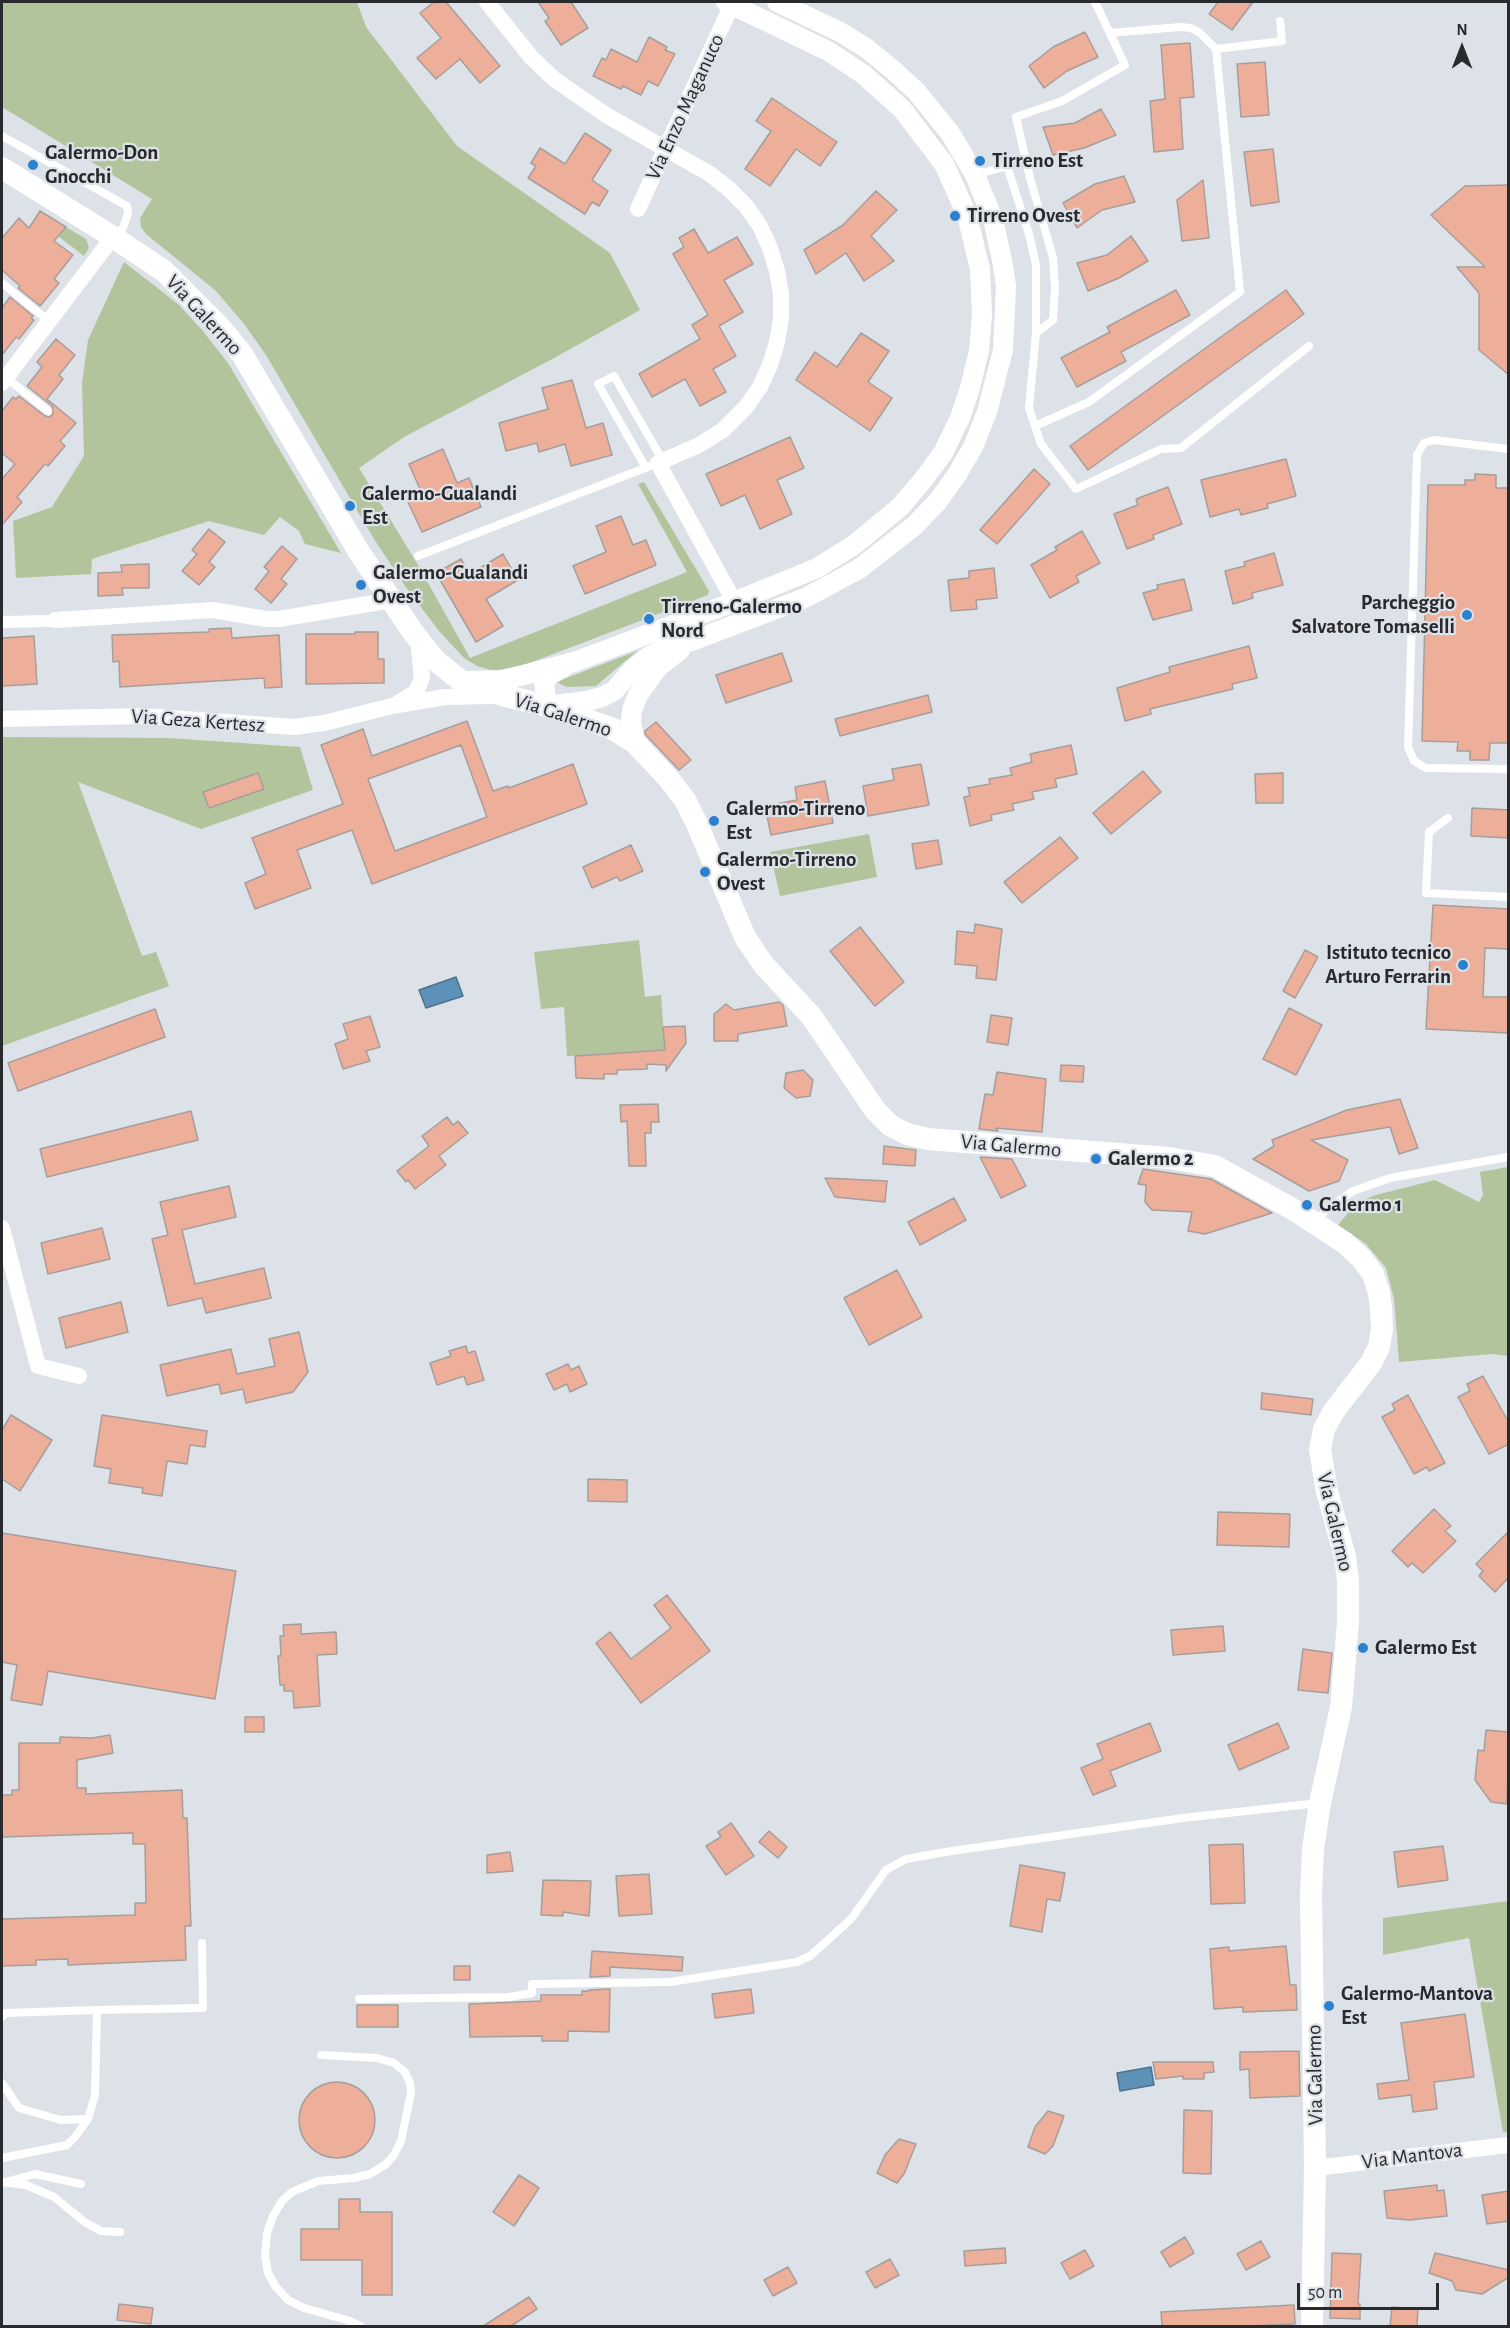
<!DOCTYPE html>
<html>
<head>
<meta charset="utf-8">
<style>
  body { margin:0 }
  #map { position:relative; width:1510px; height:2328px; overflow:hidden; background:#dde1e8; font-family:"Alegreya Sans",sans-serif }
  canvas { display:block }
  .frame { position:absolute; inset:0; border:3px solid #292a2d; pointer-events:none }
  .north { position:absolute; left:1432px; top:18px; width:60px; height:60px; -webkit-text-stroke:4px #dde1e8; paint-order:stroke; rotate:0deg; font-size:16px; font-weight:700; line-height:24px; text-align:center; color:#292a2d }
  .north::after { content:''; display:block; margin:auto; width:21px; height:27px; background:#292a2d; clip-path:polygon(50% 0,100% 100%,50% 72%,0 100%) }
  .scale { position:absolute; left:1297px; top:2283px; width:142px; height:27px; box-sizing:border-box; border:3px solid #292a2d; border-top:0; padding-left:8px; font-size:18px; line-height:21px; white-space:nowrap; color:#292a2d; -webkit-text-stroke:4px #dde1e8; paint-order:stroke }
</style>
</head>
<body>
<div id="map">
<canvas width="1510" height="2328"></canvas>
<div class="frame"></div>
<div class="north">N</div>
<div class="scale">50 m</div>
</div>
<script>
const ctx = document.querySelector('canvas').getContext('2d');
ctx.lineJoin = 'round';
function fill(path, color) { ctx.fillStyle = color; ctx.fill(path, 'evenodd'); }
const poly = rows => new Path2D(rows.map(r => 'M' + r).join(''));
function stroke(path, color, width, dash) { ctx.strokeStyle = color; ctx.lineWidth = width; ctx.lineCap = dash ? 'butt' : 'round'; ctx.setLineDash(dash || []); ctx.stroke(path); }
function label(font, color, halo, rows, align = 'center') {
  ctx.font = font + ' "Alegreya Sans",sans-serif'; ctx.lineWidth = 4.5; ctx.setLineDash([]); ctx.textBaseline = 'middle'; ctx.strokeStyle = halo; ctx.fillStyle = color; for (const [text, x, y, turn = 0] of rows) {
    ctx.save(); ctx.translate(x, y); ctx.rotate((+turn || 0) * Math.PI / 180); ctx.textAlign = isNaN(turn) ? turn : align; if (halo) ctx.strokeText(text, 0, 0); ctx.fillText(text, 0, 0); ctx.restore();
  }
}
fill(poly([
  [2,2,357,2,366,27,457,146,610,253,640,310,556,357,404,437,359,468,418,565,470,658,687,572,638,484,644,482,709,591,708,595,527,664,494,671,477,666,464,658,439,631,405,586,374,539,266,355,244,324,216,291,146,234,141,227,140,218,152,199,2,107],
  [66,227,86,239,89,248,84,256,58,236],
  [124,262,178,304,202,330,228,363,341,553,305,544,299,531,280,517,264,535,209,521,92,559,91,574,16,578,13,521,52,507,84,456,82,383,88,340],
  [637,651,596,686,567,687,556,682],
  [2,737,168,738,300,747,313,790,201,829,78,782,142,956,156,952,169,986,2,1046],
  [869,834,877,877,780,896,770,852],
  [639,940,645,997,661,995,665,1050,567,1056,564,1007,541,1009,534,952],
  [1508,1167,1508,1356,1493,1354,1399,1362,1394,1299,1386,1268,1366,1244,1338,1225,1357,1202,1376,1195,1435,1180,1479,1202,1483,1195,1480,1172],
  [1508,1901,1508,2132,1503,2132,1469,1938,1383,1955,1383,1918]
]), '#b1c49b');
const water = poly([
  [456,977,463,996,426,1008,419,990,456,977],
  [1151,2067,1154,2085,1120,2091,1117,2073,1151,2067]
]);
fill(water, '#5d91b7');
stroke(water, '#4d728e', 1.5);
const building = poly([
  [434,2,446,2,500,66,480,83,460,59,436,79,417,58,441,38,420,13,434,2],
  [538,2,571,2,588,28,561,45,545,21,549,18,538,2],
  [1218,2,1253,2,1232,30,1209,14,1218,2],
  [1085,32,1098,57,1067,71,1044,88,1029,66,1053,47,1085,32],
  [649,37,667,47,665,50,675,54,658,86,648,81,641,95,623,86,621,89,593,76,602,58,606,60,611,49,637,62,649,37],
  [1190,43,1194,97,1180,98,1183,149,1154,152,1150,101,1165,99,1161,45,1190,43],
  [1265,62,1269,115,1241,117,1237,64,1265,62],
  [772,98,837,142,820,166,796,149,770,186,745,169,771,131,756,121,772,98],
  [1101,109,1116,135,1084,148,1053,155,1043,127,1075,123,1101,109],
  [585,133,611,150,592,180,608,191,599,206,592,202,585,214,528,178,536,166,531,163,540,148,565,164,585,133],
  [1273,149,1279,202,1251,206,1244,152,1273,149],
  [1124,176,1135,202,1102,210,1077,228,1063,203,1095,184,1124,176],
  [1203,180,1209,238,1182,241,1177,200,1203,180],
  [1509,185,1509,375,1479,350,1479,293,1457,267,1485,267,1431,215,1465,186,1509,185],
  [876,191,897,210,871,236,894,261,864,281,846,253,816,274,804,250,843,225,876,191],
  [40,211,66,227,54,241,73,255,54,279,59,283,40,306,18,288,20,286,2,270,2,238,19,218,29,228,40,211],
  [694,229,708,253,737,237,753,264,724,280,743,312,719,326,736,356,713,369,726,392,700,406,685,379,652,397,639,374,700,339,692,325,708,315,673,254,684,247,679,238,694,229],
  [1131,236,1148,261,1119,278,1088,291,1077,263,1107,255,1131,236],
  [1176,290,1190,315,1121,352,1126,361,1077,387,1061,358,1110,332,1107,327,1176,290],
  [1286,290,1304,314,1088,470,1070,446,1286,290],
  [10,297,33,316,31,318,34,320,19,339,16,337,2,355,2,308,10,297],
  [861,333,889,351,868,382,892,398,870,431,796,380,815,352,837,367,861,333],
  [56,339,75,355,59,375,63,379,47,399,76,423,60,441,65,446,48,466,45,464,17,497,22,502,2,525,2,479,15,464,2,453,2,411,13,397,16,399,19,396,45,416,50,417,53,414,52,406,27,386,42,367,37,362,56,339],
  [572,380,586,428,603,423,612,455,571,466,565,444,539,452,537,443,506,451,499,423,548,409,542,388,572,380],
  [790,437,804,468,777,480,792,514,760,529,745,495,721,506,706,474,790,437],
  [443,449,457,483,469,478,481,507,422,532,408,502,423,496,409,464,443,449],
  [1286,459,1296,496,1267,504,1268,508,1241,515,1239,509,1210,517,1201,480,1286,459],
  [1034,469,1050,484,997,544,980,530,1034,469],
  [1475,474,1496,475,1496,488,1509,488,1509,743,1490,743,1489,760,1470,760,1470,751,1457,751,1458,742,1422,741,1428,485,1465,485,1465,480,1475,480,1475,474],
  [1168,487,1182,524,1153,535,1154,539,1127,549,1114,514,1138,505,1136,499,1168,487],
  [621,516,633,545,646,540,656,565,585,594,573,566,606,552,596,526,621,516],
  [209,529,225,542,209,562,215,567,199,585,182,571,197,554,192,550,209,529],
  [1082,531,1100,563,1076,576,1079,582,1050,598,1031,565,1057,550,1055,547,1082,531],
  [282,546,297,559,281,579,287,584,271,603,255,589,269,571,264,567,282,546],
  [1274,553,1283,585,1252,593,1253,598,1233,604,1225,571,1245,566,1244,562,1274,553],
  [503,554,518,580,486,599,503,626,476,642,436,573,461,559,470,574,503,554],
  [149,564,149,588,122,588,123,595,98,596,98,573,122,572,121,565,149,564],
  [994,568,997,598,976,600,977,609,951,611,948,580,969,578,969,571,994,568],
  [1184,579,1192,610,1153,620,1143,593,1158,589,1157,585,1184,579],
  [231,628,232,638,279,635,282,687,265,688,264,678,120,687,119,661,113,662,112,635,209,632,209,629,231,628],
  [355,632,378,632,378,659,384,659,384,683,306,684,306,634,355,634,355,632],
  [34,636,37,684,2,686,2,638,34,636],
  [1249,646,1257,678,1232,684,1233,689,1150,709,1151,714,1125,721,1117,688,1170,672,1169,667,1249,646],
  [782,653,792,681,726,703,716,675,782,653],
  [928,695,932,712,840,736,835,719,928,695],
  [467,721,493,791,508,786,509,788,573,764,587,804,372,884,352,830,297,850,311,888,255,909,245,883,266,874,252,838,343,804,321,745,363,729,372,756,467,721],
  [461,745,487,817,395,851,368,779,461,745],
  [656,722,691,760,679,770,645,734,645,731,656,722],
  [1071,745,1077,774,1055,779,1057,787,1032,792,1034,799,1012,804,1014,810,991,815,992,820,970,826,964,797,970,796,968,788,990,784,989,779,1012,775,1010,768,1032,762,1030,754,1071,745],
  [921,764,929,805,868,816,863,786,894,780,892,769,921,764],
  [1143,771,1161,792,1111,834,1093,813,1143,771],
  [258,773,264,789,209,808,203,792,258,773],
  [1283,773,1283,803,1256,803,1255,774,1283,773],
  [825,781,833,823,771,835,765,806,797,800,795,787,825,781],
  [1472,808,1509,810,1509,838,1471,836,1472,808],
  [1060,837,1078,858,1022,903,1004,882,1060,837],
  [938,840,942,864,916,869,912,844,938,840],
  [631,845,643,871,620,881,617,877,592,888,583,867,631,845],
  [1433,905,1509,909,1509,949,1485,948,1483,997,1509,997,1509,1033,1426,1029,1433,905],
  [975,924,1002,929,996,980,976,978,977,966,955,964,957,931,974,933,975,924],
  [860,927,904,982,875,1006,830,951,860,927],
  [1305,950,1318,957,1295,998,1283,991,1305,950],
  [779,1002,783,1005,787,1026,738,1034,738,1041,714,1041,714,1014,726,1004,734,1010,779,1002],
  [1289,1008,1322,1025,1296,1075,1263,1059,1289,1008],
  [155,1009,165,1037,18,1091,8,1063,155,1009],
  [991,1015,1012,1018,1008,1045,987,1042,991,1015],
  [370,1016,380,1047,366,1051,370,1061,343,1069,335,1044,348,1039,343,1024,370,1016],
  [685,1026,686,1043,666,1071,666,1065,647,1064,647,1069,617,1070,617,1074,604,1074,604,1079,576,1078,575,1056,665,1050,663,1027,685,1026],
  [1061,1065,1084,1066,1083,1082,1060,1081,1061,1065],
  [803,1070,813,1080,810,1096,796,1098,784,1088,786,1073,803,1070],
  [997,1072,1046,1079,1042,1132,996,1128,998,1131,979,1129,985,1094,993,1095,997,1072],
  [1400,1099,1418,1148,1399,1154,1390,1127,1311,1140,1348,1160,1339,1181,1309,1191,1253,1159,1274,1146,1272,1140,1347,1110,1400,1099],
  [658,1104,659,1122,651,1122,651,1133,645,1133,646,1166,629,1166,627,1121,621,1122,620,1105,658,1104],
  [191,1111,198,1140,47,1177,40,1149,191,1111],
  [447,1117,453,1125,458,1121,468,1133,439,1156,446,1165,415,1189,408,1180,406,1182,397,1171,429,1146,422,1136,447,1117],
  [884,1146,916,1150,915,1166,883,1164,884,1146],
  [980,1157,1012,1159,1026,1186,1001,1198,980,1157],
  [1143,1169,1211,1179,1272,1213,1205,1234,1188,1231,1192,1212,1152,1210,1145,1202,1146,1185,1138,1184,1143,1169],
  [825,1178,887,1181,885,1202,835,1197,825,1178],
  [229,1186,236,1217,182,1230,195,1284,264,1268,271,1298,206,1313,202,1298,168,1306,152,1239,168,1235,160,1202,229,1186],
  [954,1198,966,1220,920,1245,908,1222,954,1198],
  [102,1228,110,1259,48,1274,41,1243,102,1228],
  [897,1270,922,1317,869,1345,844,1298,897,1270],
  [121,1302,128,1332,66,1348,59,1318,121,1302],
  [299,1332,308,1372,293,1392,246,1403,243,1389,221,1394,219,1384,167,1396,160,1365,231,1349,237,1374,275,1366,269,1339,299,1332],
  [466,1346,468,1353,475,1351,484,1380,467,1385,464,1376,437,1385,430,1363,451,1356,449,1351,466,1346],
  [568,1364,571,1370,579,1366,587,1384,570,1392,567,1384,554,1390,546,1374,568,1364],
  [1483,1376,1509,1423,1509,1444,1489,1454,1458,1397,1470,1391,1467,1384,1483,1376],
  [1262,1393,1313,1399,1311,1415,1261,1409,1262,1393],
  [1408,1395,1445,1463,1429,1471,1427,1467,1414,1474,1382,1417,1395,1410,1392,1404,1408,1395],
  [11,1415,52,1440,20,1491,2,1479,2,1430,11,1415],
  [102,1415,207,1431,205,1447,190,1445,187,1464,167,1461,162,1496,142,1493,143,1488,109,1483,111,1469,94,1466,102,1415],
  [588,1479,627,1480,627,1502,588,1501,588,1479],
  [1434,1509,1451,1526,1445,1531,1456,1541,1423,1573,1412,1563,1408,1567,1392,1551,1434,1509],
  [1218,1512,1290,1514,1289,1547,1217,1545,1218,1512],
  [1509,1531,1509,1577,1495,1592,1479,1576,1483,1571,1476,1564,1509,1531],
  [2,1533,236,1571,215,1699,48,1671,42,1705,11,1700,17,1665,2,1662,2,1533],
  [667,1595,710,1651,641,1703,596,1643,610,1632,631,1659,671,1628,654,1605,667,1595],
  [301,1624,301,1634,336,1632,337,1654,317,1655,320,1706,294,1708,293,1691,284,1691,284,1685,280,1685,278,1656,281,1656,280,1636,284,1636,283,1625,301,1624],
  [1223,1626,1225,1651,1173,1655,1171,1630,1223,1626],
  [1303,1649,1332,1653,1328,1693,1298,1690,1303,1649],
  [245,1717,264,1717,264,1732,245,1732,245,1717],
  [1150,1723,1161,1751,1110,1771,1116,1786,1093,1795,1081,1768,1103,1759,1097,1744,1150,1723],
  [1278,1723,1289,1748,1239,1770,1228,1745,1278,1723],
  [1486,1730,1509,1732,1507,1804,1491,1802,1475,1780,1478,1750,1484,1751,1486,1730],
  [110,1735,113,1753,77,1760,77,1788,86,1788,86,1794,182,1790,183,1818,187,1818,191,1926,185,1926,186,1960,68,1965,68,1959,36,1960,36,1965,2,1966,2,1919,135,1915,135,1903,146,1903,145,1844,133,1844,133,1833,2,1837,2,1795,12,1795,12,1790,19,1790,19,1743,60,1743,60,1737,92,1738,110,1735],
  [731,1823,754,1856,726,1875,706,1846,721,1837,718,1832,731,1823],
  [769,1831,787,1847,778,1858,759,1842,769,1831],
  [1243,1844,1245,1903,1211,1904,1209,1845,1243,1844],
  [1443,1846,1448,1880,1398,1887,1394,1852,1443,1846],
  [510,1852,513,1871,487,1873,487,1855,510,1852],
  [1020,1865,1065,1873,1060,1901,1047,1899,1042,1932,1010,1926,1020,1865],
  [649,1874,652,1914,619,1916,616,1876,649,1874],
  [543,1880,591,1881,589,1916,563,1912,563,1916,541,1915,543,1880],
  [1286,1946,1290,1985,1296,1985,1297,2010,1243,2012,1243,2007,1214,2009,1210,1949,1229,1947,1229,1951,1286,1946],
  [592,1951,683,1957,682,1971,610,1967,610,1976,590,1977,592,1951],
  [454,1966,470,1966,470,1980,454,1980,454,1966],
  [610,1989,609,2032,568,2031,568,2041,542,2041,542,2036,470,2037,469,2004,541,2001,541,1995,582,1995,582,1991,589,1991,589,1990,610,1989],
  [751,1989,754,2013,715,2018,712,1994,751,1989],
  [357,2005,398,2005,398,2027,357,2027,357,2005],
  [1465,2014,1474,2077,1434,2082,1437,2109,1413,2112,1411,2095,1379,2099,1377,2084,1409,2080,1401,2023,1465,2014],
  [1299,2051,1300,2096,1250,2098,1249,2069,1240,2070,1240,2052,1299,2051],
  [1153,2062,1213,2062,1214,2072,1204,2073,1204,2079,1183,2079,1183,2076,1156,2079,1153,2062],
  '299 2120a38 38 0 1 1 76 0a38 38 0 1 1-76 0Z',
  [1184,2110,1212,2111,1211,2174,1183,2173,1184,2110],
  [1048,2111,1064,2116,1053,2146,1045,2154,1028,2147,1035,2127,1048,2111],
  [899,2139,916,2144,904,2174,897,2183,877,2173,885,2155,899,2139],
  [519,2175,539,2188,514,2226,493,2212,519,2175],
  [1437,2185,1437,2191,1444,2190,1447,2216,1409,2220,1387,2218,1384,2191,1437,2185],
  [1509,2191,1509,2221,1487,2224,1482,2195,1509,2191],
  [339,2199,360,2199,360,2212,392,2212,392,2295,362,2295,362,2260,301,2260,301,2229,339,2229,339,2199],
  [1185,2237,1194,2253,1170,2267,1161,2252,1185,2237],
  [1261,2241,1270,2257,1246,2270,1237,2254,1261,2241],
  [1005,2248,1006,2263,965,2266,964,2251,1005,2248],
  [1085,2250,1094,2266,1070,2279,1061,2263,1085,2250],
  [1332,2253,1361,2254,1358,2304,1360,2304,1360,2319,1330,2318,1332,2253],
  [1435,2253,1509,2270,1509,2277,1482,2294,1456,2290,1452,2281,1429,2273,1435,2253],
  [890,2259,899,2275,875,2288,866,2272,890,2259],
  [788,2267,797,2283,773,2296,764,2280,788,2267],
  [529,2297,537,2309,514,2324,510,2326,483,2326,529,2297],
  [119,2304,153,2308,151,2324,117,2320,119,2304],
  [1294,2305,1295,2324,1247,2326,1162,2326,1161,2312,1294,2305],
  [1392,2307,1418,2309,1417,2326,1390,2326,1392,2307]
]);
fill(building, '#edae9a');
stroke(building, '#a79e9c', 1.5);
stroke(poly([
  [1110,33,1180,27,1191,28,1200,33,1216,49,1282,41,1280,21],
  [2,136,127,206,128,213,123,228,114,237],
  [975,175,1007,166,1029,234,1036,265,1036,333,1029,408,1041,444,1076,489,1161,449,1181,448,1309,346],
  [2,283,49,321],
  [1036,333,1053,320,1055,288,1053,258,1030,178,1016,117,1062,101,1125,65,1095,2],
  [4,376,48,411],
  [1035,426,1089,402,1240,292,1216,49],
  [1508,449,1434,440,1424,443,1417,455,1408,747,1414,761,1426,768,1508,769],
  [646,468,598,384,614,376,663,461],
  [418,556,658,463],
  [1448,818,1429,832,1426,893,1508,897],
  [1315,1223,1327,1209,1353,1191,1390,1178,1508,1157],
  [359,1999,509,1997,532,1993,532,1984,670,1982,797,1962,810,1956,851,1919,886,1870,906,1859,945,1852,1183,1818,1319,1803],
  [97,2010,203,2008,202,1943],
  [2,2017,5,2013,97,2010,95,2095,88,2119,75,2137,67,2145,2,2158],
  [321,2055,377,2058,394,2063,405,2072,410,2083,411,2093,401,2141,394,2155,385,2165,370,2174,354,2178,318,2181,292,2192,282,2201,273,2216,267,2233,265,2256,268,2273,276,2287,288,2300,304,2308,347,2320,360,2326],
  [2,2083,19,2108,61,2120,88,2119],
  [9,2181,35,2174,81,2184],
  [2,2182,26,2185,54,2197,86,2223,101,2231,120,2232]
]), '#fff', 8);
stroke(poly([
  [2,622,50,621]
]), '#fff', 12);
stroke(poly([
  [487,2,531,57,554,79,606,115,710,174,729,189,746,206,760,226,770,248,777,271,781,294,781,318,777,342,770,365,760,387,746,407,723,430,699,445,658,463,740,612],
  [638,209,733,2],
  [2,383,113,237],
  [55,620,213,610,266,619,279,619,392,600],
  [398,703,416,692,422,678,418,639],
  [2,719,143,716,294,727,324,723,392,706,445,697,492,696],
  [2,1228,38,1366,79,1376],
  [1315,2168,1508,2145]
]), '#fff', 16);
stroke(poly([
  [564,667,547,677,544,682,547,706,587,701,602,697,614,691,633,669,648,657,668,647,692,641,805,598,859,569,914,526,938,501,956,476,973,447,987,412,1003,350,1006,286,1003,265,993,219,975,175,950,133,916,91,892,69,866,48,842,33,777,2],
  [469,681,504,680,574,662,734,602,817,568,854,545,900,507,923,480,943,453,960,418,970,388,979,351,982,315,980,269,967,215,944,164,902,109,863,74,828,51,726,2],
  [635,743,631,722,632,710,638,695,658,667,680,650]
]), '#fff', 20);
stroke(poly([
  [2,168,113,237,164,271,219,326,242,354,359,552,412,631,435,660,461,681,506,696,547,706,613,729,635,743,668,778,685,800,697,824,745,937,763,964,812,1017,875,1110,891,1126,907,1134,928,1139,1169,1158,1215,1166,1296,1211,1345,1243,1362,1259,1373,1274,1379,1293,1381,1308,1382,1329,1379,1347,1371,1363,1334,1411,1324,1429,1320,1450,1327,1491,1345,1557,1348,1580,1348,1622,1341,1707,1320,1803,1313,1849,1311,1895,1315,2168,1312,2326]
]), '#fff', 22);
for (const [x, y, r, color] of [
  [980,161,6,"#2c81cf"],
  [33,165,6,"#2c81cf"],
  [955,216,6,"#2c81cf"],
  [350,506,6,"#2c81cf"],
  [361,585,6,"#2c81cf"],
  [1467,615,6,"#2c81cf"],
  [649,619,6,"#2c81cf"],
  [714,821,6,"#2c81cf"],
  [705,872,6,"#2c81cf"],
  [1463,965,6,"#2c81cf"],
  [1096,1159,6,"#2c81cf"],
  [1307,1205,6,"#2c81cf"],
  [1363,1648,6,"#2c81cf"],
  [1329,2006,6,"#2c81cf"]
]) { const dot = new Path2D(); dot.arc(x, y, r, 0, 2 * Math.PI); ctx.fillStyle = color; ctx.fill(dot); stroke(dot, '#dde1e8', 2); }
label('21px', '#292a2d', '#dde1e8', [
  ["Via Enzo Maganuco",685,107,-65],
  ["Via Galermo",204,315,47],
  ["Via Galermo",563,715,18],
  ["Via Geza Kertesz",198,721,4],
  ["Via Galermo",1011,1146,5],
  ["Via Galermo",1335,1522,77],
  ["Via Galermo",1315,2075,-91],
  ["Via Mantova",1412,2156,-7]
]);
label('bold 21px', '#292a2d', '#dde1e8', [
  ["Galermo-Don",45,153],
  ["Gnocchi",45,177],
  ["Tirreno Est",992,161],
  ["Tirreno Ovest",967,216],
  ["Galermo-Gualandi",362,494],
  ["Est",362,518],
  ["Galermo-Gualandi",373,573],
  ["Ovest",373,597],
  ["Parcheggio",1455,603,"right"],
  ["Salvatore Tomaselli",1455,627,"right"],
  ["Tirreno-Galermo",661,607],
  ["Nord",661,631],
  ["Galermo-Tirreno",726,809],
  ["Est",726,833],
  ["Galermo-Tirreno",717,860],
  ["Ovest",717,884],
  ["Istituto tecnico",1451,953,"right"],
  ["Arturo Ferrarin",1451,977,"right"],
  ["Galermo 2",1108,1159],
  ["Galermo 1",1319,1205],
  ["Galermo Est",1375,1648],
  ["Galermo-Mantova",1341,1994],
  ["Est",1341,2018]
], 'left');
</script>
</body>
</html>
